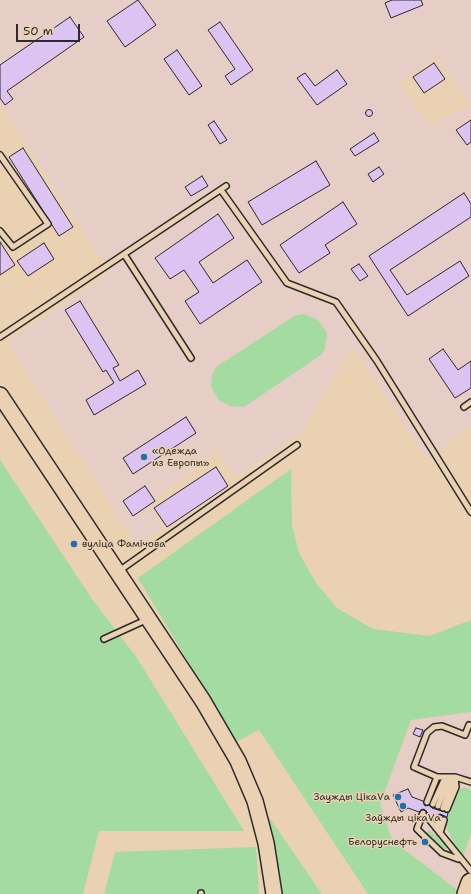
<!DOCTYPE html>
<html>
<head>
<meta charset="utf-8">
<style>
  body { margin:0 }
  #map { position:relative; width:471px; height:894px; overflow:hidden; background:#ead1b2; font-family:"Shantell Sans",sans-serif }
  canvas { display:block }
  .scale { position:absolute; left:16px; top:24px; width:64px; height:18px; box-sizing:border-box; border:2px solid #2b2b2b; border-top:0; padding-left:5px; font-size:12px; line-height:14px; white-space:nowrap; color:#2b2b2b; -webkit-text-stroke:3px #ead1b2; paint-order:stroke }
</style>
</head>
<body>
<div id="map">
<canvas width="471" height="894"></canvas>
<div class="scale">50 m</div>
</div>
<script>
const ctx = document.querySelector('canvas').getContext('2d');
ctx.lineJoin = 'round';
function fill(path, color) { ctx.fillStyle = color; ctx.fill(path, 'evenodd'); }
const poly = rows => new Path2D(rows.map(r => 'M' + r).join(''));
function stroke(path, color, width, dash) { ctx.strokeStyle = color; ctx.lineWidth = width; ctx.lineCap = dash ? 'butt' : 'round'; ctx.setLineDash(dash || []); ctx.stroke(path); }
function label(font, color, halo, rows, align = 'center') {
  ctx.font = font + ' "Shantell Sans",sans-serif'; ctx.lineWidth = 3; ctx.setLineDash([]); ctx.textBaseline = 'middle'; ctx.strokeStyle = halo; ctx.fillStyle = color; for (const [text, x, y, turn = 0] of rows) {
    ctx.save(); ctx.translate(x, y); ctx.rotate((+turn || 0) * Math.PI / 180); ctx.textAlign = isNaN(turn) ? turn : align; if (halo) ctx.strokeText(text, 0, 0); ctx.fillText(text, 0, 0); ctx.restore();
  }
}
fill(poly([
  [0,0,471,0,471,426,427,459,352,346,301,433,236,477,217,449,151,504,149,508,163,527,137,545,7,342,110,273,0,104],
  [438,56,469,105,431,127,398,82],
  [471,712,471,846,456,889,392,840,380,804,411,720]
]), '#e6cdc5');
fill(poly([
  [304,314,318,320,327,333,325,348,321,355,244,407,230,406,219,400,211,387,212,375,216,367,296,315],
  [0,460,92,599,137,658,244,831,99,831,83,894,0,894],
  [291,469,292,525,299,553,316,583,337,608,373,629,430,636,471,620,471,712,411,720,380,804,392,840,456,889,455,894,368,894,259,730,236,742,138,578],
  [464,787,471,790,471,833,463,857,458,852,446,827,445,820,457,791],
  [269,817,322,894,279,894],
  [429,830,445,844,447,852,427,833],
  [256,847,259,894,104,894,115,852]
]), '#a4dba0');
const building = poly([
  [138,0,156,25,125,47,107,21,138,0],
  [392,0,421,0,423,5,391,18,385,3,392,0],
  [70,17,84,37,7,91,13,99,5,105,0,98,0,65,70,17],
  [220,22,253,70,231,85,225,76,235,69,208,30,220,22],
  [177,50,202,86,189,95,164,59,177,50],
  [434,63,445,79,424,93,413,77,434,63],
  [337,70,347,84,317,105,297,78,305,73,315,86,337,70],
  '365.5 113a3.5 3.5 0 1 1 7 0a3.5 3.5 0 1 1-7 0Z',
  [471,120,471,142,467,145,456,130,471,120],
  [214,121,227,140,220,144,208,125,214,121],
  [374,133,379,141,355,156,350,149,374,133],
  [23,148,73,227,59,236,9,157,23,148],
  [316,161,330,185,262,225,248,202,316,161],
  [379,167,384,174,373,182,368,174,379,167],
  [202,176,208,186,191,196,185,187,202,176],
  [464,193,471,204,471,217,390,270,407,295,460,261,469,276,408,316,369,256,464,193],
  [343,202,357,224,325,245,330,253,299,273,280,245,343,202],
  [218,214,234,238,199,262,213,283,247,260,262,282,200,324,185,301,199,292,184,270,170,279,155,258,218,214],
  [0,242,15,265,0,275,0,242],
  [44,243,54,259,28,276,17,261,44,243],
  [359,264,368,276,360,281,351,269,359,264],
  [80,301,119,365,113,368,120,381,138,370,146,384,94,415,86,400,114,383,106,370,103,372,65,310,80,301],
  [443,349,458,370,471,361,471,388,455,398,429,359,443,349],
  [186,417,196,433,133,474,123,458,186,417],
  [216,467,228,486,167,527,154,508,216,467],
  [145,486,155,501,133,516,123,501,145,486],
  [416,728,423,730,420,737,413,734,416,728],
  [408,789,412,797,423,801,425,806,429,805,432,808,448,813,447,817,440,814,436,817,431,816,424,809,419,812,408,808,401,812,393,795,408,789]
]);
fill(building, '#ddc3f2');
stroke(building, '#2b2b2b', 1);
const lane = poly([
  [0,155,48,224,13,247,0,231],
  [221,190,287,283,336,302,377,361,471,512],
  [124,254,191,358],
  [0,337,226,186],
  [464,407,471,402],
  [119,571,297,445],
  [104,639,148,619],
  [437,777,414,767,427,733,434,727,442,726,465,735,469,725],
  [427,802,437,777,455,777,471,782],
  [433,804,443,782,452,778],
  [438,806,447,784,451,780],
  [443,808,454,778],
  [447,809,456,787,455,777],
  [423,813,417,829,442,853,458,859],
  [422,815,428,818,471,871],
  [436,828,440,818],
  [440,833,444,820],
  [201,894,201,893]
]);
const secondary = poly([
  [0,395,203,701,238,761,255,801,266,843,274,894]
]);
const highway = poly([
  [467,894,471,883]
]);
stroke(lane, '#2b2b2b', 8);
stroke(secondary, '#2b2b2b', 18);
stroke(highway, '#2b2b2b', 22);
stroke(lane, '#ead1b2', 5);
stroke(secondary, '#ead1b2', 15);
stroke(highway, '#ead1b2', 19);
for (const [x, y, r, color] of [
  [144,457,4,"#1f6fb2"],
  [74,544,4,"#1f6fb2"],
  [398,797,4,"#1f6fb2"],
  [403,806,4,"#1f6fb2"],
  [425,842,4,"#1f6fb2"]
]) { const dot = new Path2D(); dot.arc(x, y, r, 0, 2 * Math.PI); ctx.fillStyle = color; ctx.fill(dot); stroke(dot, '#ead1b2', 1.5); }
label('10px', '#2b2b2b', '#ead1b2', [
  ["«Одежда",152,451],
  ["из Европы»",152,463],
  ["вуліца Фамічова",82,544],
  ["Заужды ЦікаVа",390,797,"right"],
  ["Заўжды цікаVа",403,818,"center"],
  ["Белоруснефть",417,842,"right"]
], 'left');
</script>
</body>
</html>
